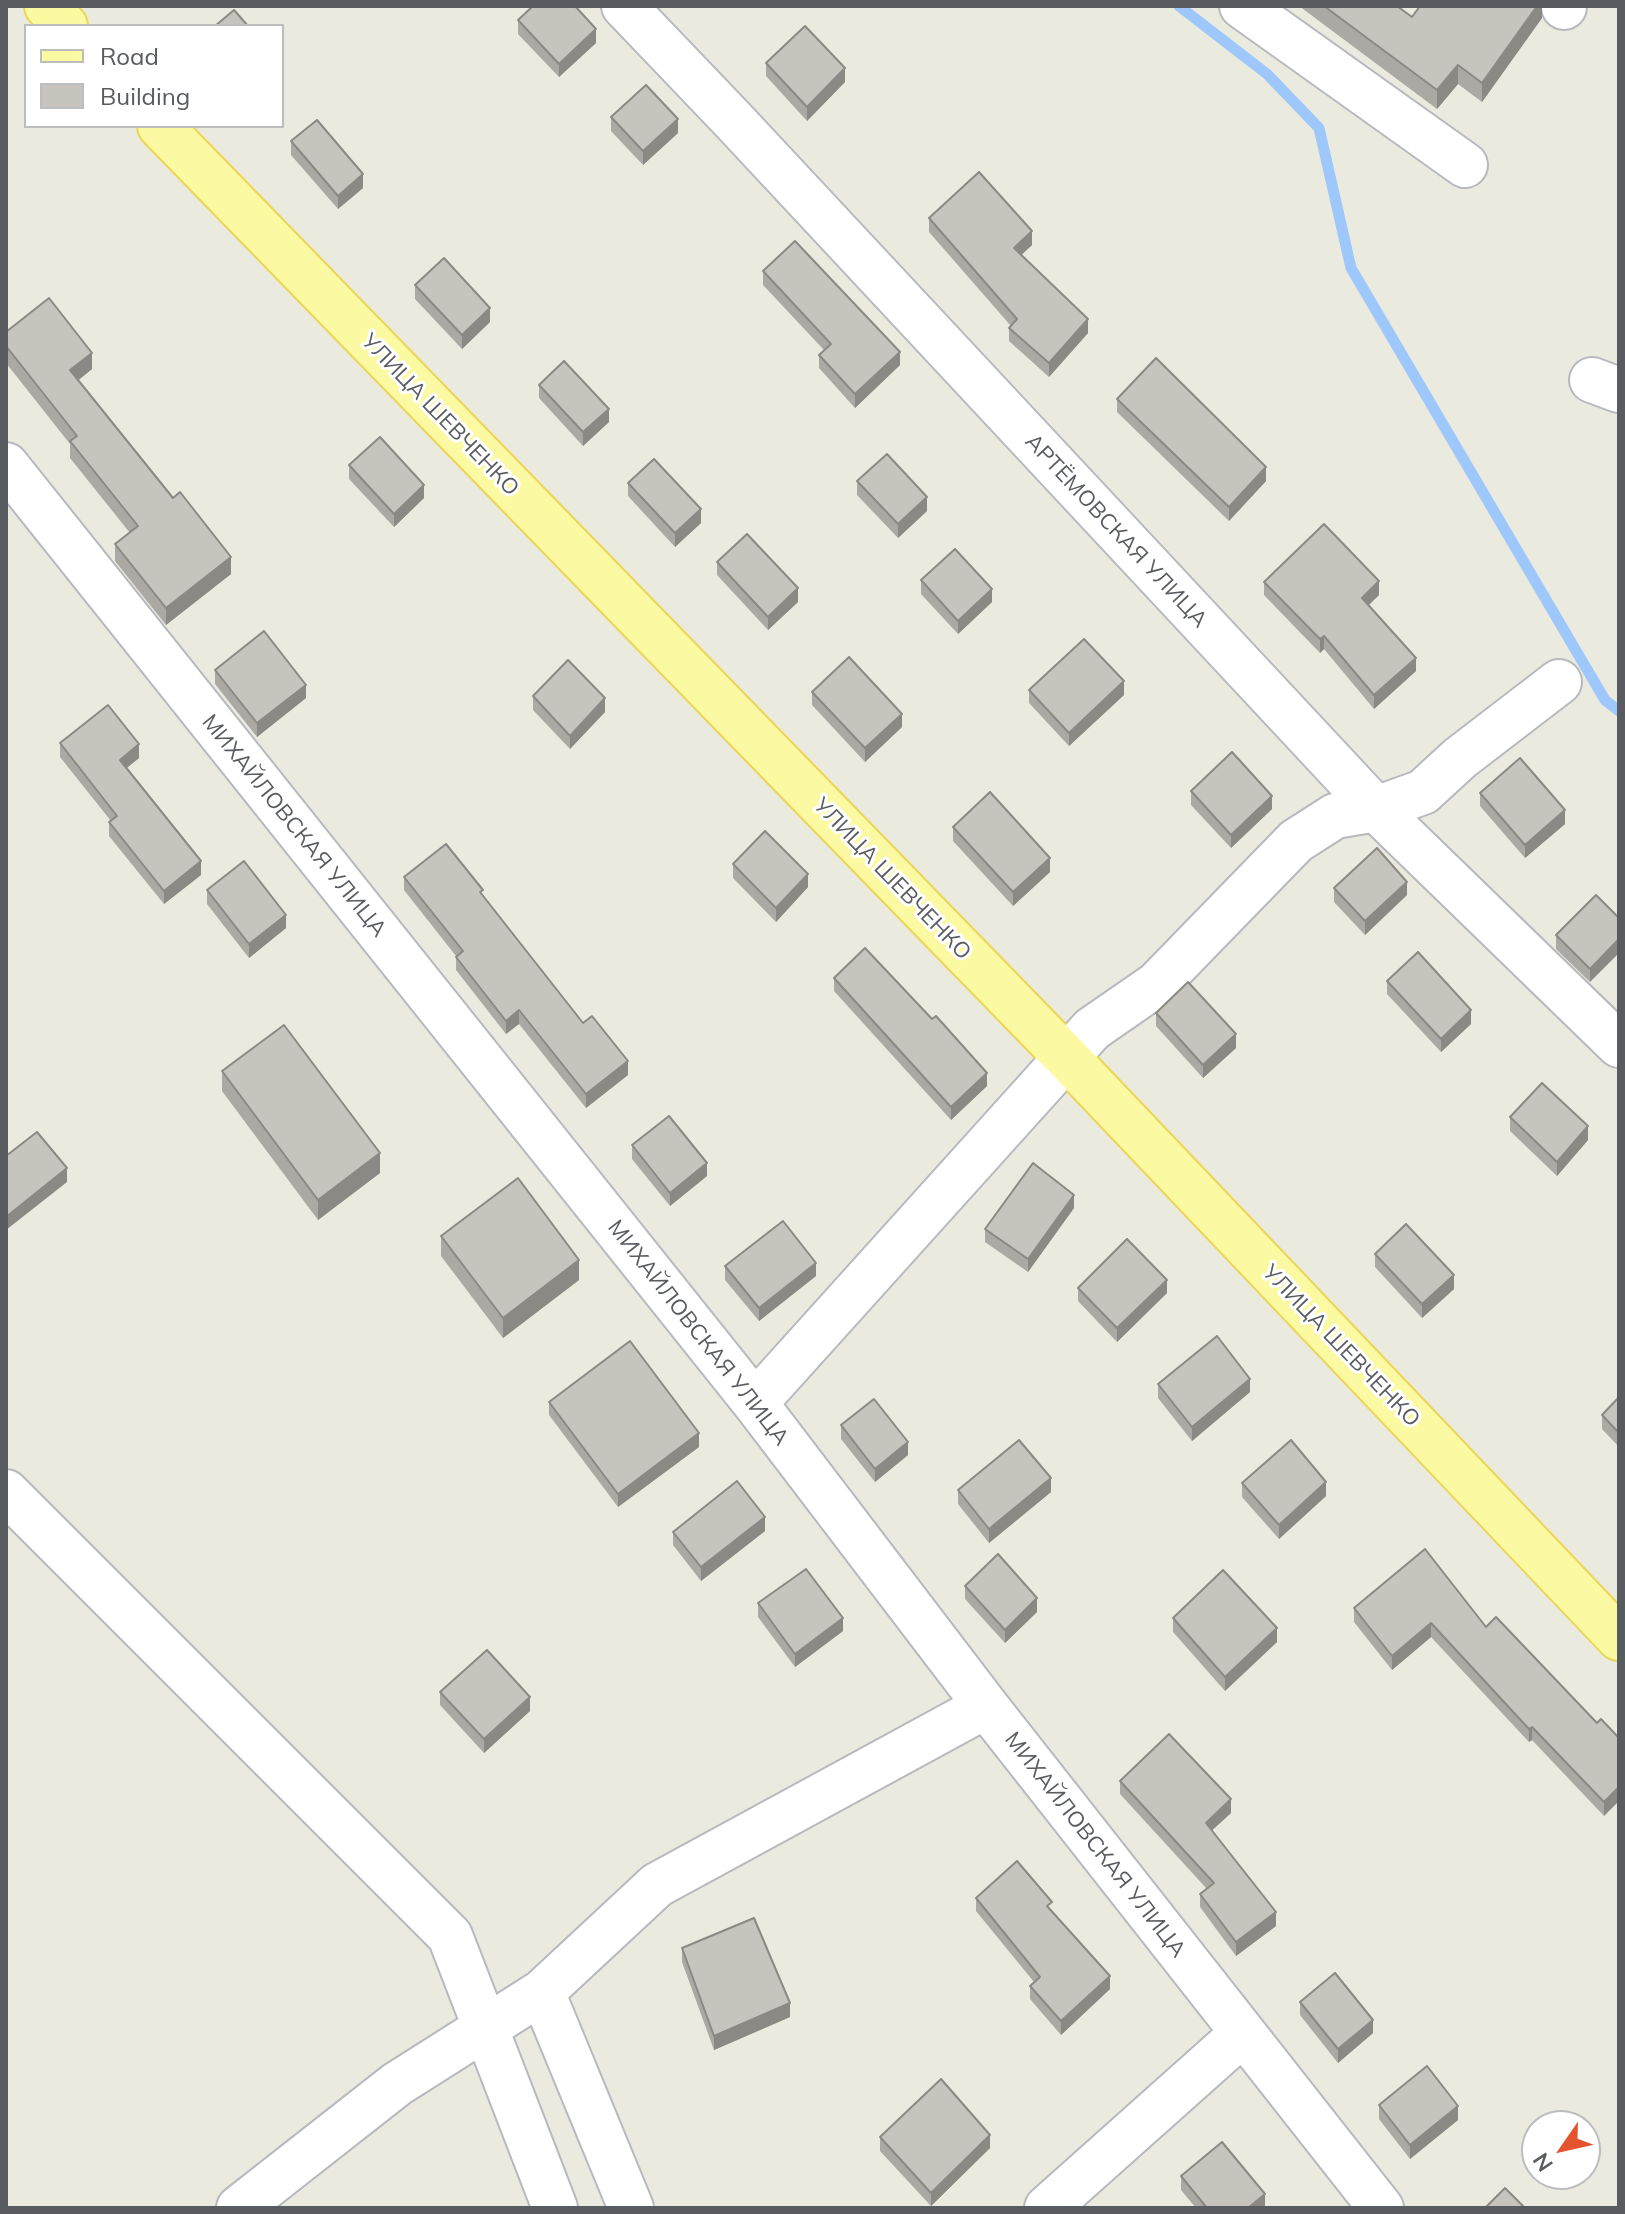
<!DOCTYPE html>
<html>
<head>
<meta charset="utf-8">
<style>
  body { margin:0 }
  #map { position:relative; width:1625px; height:2214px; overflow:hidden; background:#ebeadf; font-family:Mulish,sans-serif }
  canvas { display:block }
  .frame { position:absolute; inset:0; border:8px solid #585b60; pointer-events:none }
  .legend { position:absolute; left:24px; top:24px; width:260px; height:104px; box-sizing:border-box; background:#fff; border:2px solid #bcbdbf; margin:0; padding:10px 14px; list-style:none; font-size:24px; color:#585b60 }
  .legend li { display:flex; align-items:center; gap:16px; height:40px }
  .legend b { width:40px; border:2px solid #bcbdbf }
  .north { position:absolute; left:1521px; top:2110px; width:80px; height:80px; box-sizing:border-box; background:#fff; border:2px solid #bcbdbf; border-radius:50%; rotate:236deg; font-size:22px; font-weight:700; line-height:32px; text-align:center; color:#585b60 }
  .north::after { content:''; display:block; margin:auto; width:28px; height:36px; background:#e3532d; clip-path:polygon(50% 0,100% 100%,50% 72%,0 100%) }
</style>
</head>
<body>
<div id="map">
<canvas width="1625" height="2214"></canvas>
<div class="frame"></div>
<ul class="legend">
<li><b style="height:10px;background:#fcf9a3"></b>Road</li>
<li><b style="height:22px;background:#c6c4bd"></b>Building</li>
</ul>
<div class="north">N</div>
</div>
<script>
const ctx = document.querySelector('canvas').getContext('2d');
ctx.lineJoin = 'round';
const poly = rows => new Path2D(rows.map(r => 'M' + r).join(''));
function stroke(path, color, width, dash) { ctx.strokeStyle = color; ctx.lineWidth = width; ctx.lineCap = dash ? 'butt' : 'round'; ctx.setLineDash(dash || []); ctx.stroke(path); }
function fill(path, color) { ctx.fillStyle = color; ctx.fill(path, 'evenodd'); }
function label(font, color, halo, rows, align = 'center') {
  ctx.font = font + ' Mulish,sans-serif'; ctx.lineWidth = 6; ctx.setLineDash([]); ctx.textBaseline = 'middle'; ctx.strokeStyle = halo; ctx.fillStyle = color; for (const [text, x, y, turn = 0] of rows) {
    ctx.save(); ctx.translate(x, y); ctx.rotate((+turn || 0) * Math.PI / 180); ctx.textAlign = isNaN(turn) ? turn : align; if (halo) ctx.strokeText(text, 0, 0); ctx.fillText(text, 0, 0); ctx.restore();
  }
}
stroke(poly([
  [1179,6,1267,74,1319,128,1351,268,1605,700,1619,711]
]), '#9ec7fc', 11);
const minor = poly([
  [624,6,733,120,1376,809,1619,1045],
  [1242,6,1465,165],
  [1564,7,1564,6],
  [1592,380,1619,390],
  [6,465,755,1403,986,1706,1381,2208],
  [755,1403,1092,1029,1157,984,1296,841,1335,816,1376,809,1423,792,1460,758,1559,682],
  [6,1492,450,1936,555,2208],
  [542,1992,631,2208],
  [239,2208,397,2084,542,1992,657,1885,986,1706],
  [1047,2208,1242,2034]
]);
const major = poly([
  [47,6,65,26],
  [160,126,1067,1058,1619,1638]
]);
stroke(minor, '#b7b9be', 48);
stroke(major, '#ecd657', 48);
stroke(minor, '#fff', 44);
stroke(major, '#fcf9a3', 44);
fill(poly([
  [1299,6,1397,6,1412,17,1542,6,1542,18,1482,102,1458,84,1437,109],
  [518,20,596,43,559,77,518,34],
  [766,63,845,82,807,121,766,76],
  [611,117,678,133,643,165,611,131],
  [291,141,363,188,338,209,291,155],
  [929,218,1032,245,1021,255,1088,333,1049,377,1009,341,1009,328,1011,326,929,232],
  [763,271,900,365,855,408,819,368,819,355,824,350,763,285],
  [415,285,490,322,462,349,415,299],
  [6,346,92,369,78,380,231,574,166,625,115,561,115,544,130,533,70,458,70,444,6,363],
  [539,385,609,422,583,446,539,398],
  [1117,399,1266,481,1229,521,1117,412],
  [349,465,424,498,394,527,349,479],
  [857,481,927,511,898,538,857,495],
  [628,483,701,523,675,547,628,496],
  [717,562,798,602,768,630,717,575],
  [921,580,992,602,958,634,921,594],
  [1264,582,1379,595,1369,605,1416,671,1374,709,1324,649,1320,653,1264,595],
  [215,670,306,698,257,737,215,684],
  [1029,690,1124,695,1069,746,1029,703],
  [812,692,902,727,865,762,812,705],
  [533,696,605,712,570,749,533,710],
  [60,743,139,758,127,768,201,875,164,904,109,836,109,822,111,821,60,757],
  [1191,791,1272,809,1231,848,1191,805],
  [1480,793,1565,824,1525,858,1480,806],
  [953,827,1050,872,1013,906,953,841],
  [733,864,808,887,776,922,733,878],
  [404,877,483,897,583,1023,628,1075,586,1108,519,1024,506,1034,456,970,456,956,404,890],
  [1334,888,1407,895,1365,935,1334,902],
  [207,890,286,928,249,958,207,904],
  [1596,895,1590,982,1556,949,1556,935],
  [834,978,987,1086,951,1120,834,991],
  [1387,981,1471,1024,1441,1052,1387,994],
  [1156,1013,1236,1048,1203,1078,1156,1026],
  [222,1071,380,1173,318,1220,222,1091],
  [1510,1117,1588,1140,1557,1176,1510,1131],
  [632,1145,707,1176,670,1206,632,1159],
  [1074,1208,1028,1272,985,1242,985,1229],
  [441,1236,579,1280,503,1338,441,1256],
  [1375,1254,1454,1289,1422,1318,1375,1267],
  [725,1266,816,1276,759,1321,725,1280],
  [1078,1288,1167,1293,1117,1342,1078,1301],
  [1158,1384,1250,1392,1192,1441,1158,1398],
  [1619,1397,1619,1447,1602,1429,1602,1415],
  [549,1402,699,1447,618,1507,549,1415],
  [841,1425,908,1455,875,1482,841,1439],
  [1242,1483,1326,1496,1279,1539,1242,1497],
  [958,1490,1051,1492,989,1543,958,1504],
  [765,1531,701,1581,673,1545,673,1532],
  [965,1586,1037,1612,1005,1643,965,1599],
  [758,1603,843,1631,795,1667,758,1617],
  [1354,1608,1486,1627,1597,1723,1619,1738,1604,1816,1532,1740,1529,1742,1431,1637,1392,1670,1354,1622],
  [1173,1618,1277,1642,1225,1691,1173,1632],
  [440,1692,530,1711,484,1753,440,1705],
  [1120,1781,1231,1813,1212,1830,1276,1926,1236,1956,1200,1907,1200,1894,1207,1889,1120,1794],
  [976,1898,1052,1911,1110,1989,1061,2035,1030,1999,1030,1986,1034,1982,976,1911],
  [682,1948,790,2017,714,2050,682,1962],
  [1300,2002,1373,2033,1338,2063,1300,2015],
  [1379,2105,1458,2120,1410,2159,1379,2119],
  [880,2137,990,2148,931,2206,880,2151],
  [1181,2176,1265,2208,1196,2208,1181,2190]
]), '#aaa9a3');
fill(poly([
  [1537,6,1542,6,1542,18,1482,102,1482,83],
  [596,29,596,43,559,77,559,64],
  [1458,65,1458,84,1437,109,1437,90],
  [845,68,845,82,807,121,807,107],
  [678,119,678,133,643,165,643,151],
  [363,174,363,188,338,209,338,196],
  [1032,231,1032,245,1014,262,1014,248],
  [490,308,490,322,462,349,462,335],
  [1088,319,1088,333,1049,377,1049,363],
  [900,352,900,365,855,408,855,394],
  [92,353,92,369,70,387,70,370],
  [609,409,609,422,583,446,583,432],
  [1266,467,1266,481,1229,521,1229,507],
  [424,485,424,498,394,527,394,514],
  [927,497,927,511,898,538,898,524],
  [701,509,701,523,675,547,675,533],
  [231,557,231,574,166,625,166,608],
  [1379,581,1379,595,1362,611,1362,598],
  [798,588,798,602,768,630,768,617],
  [992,589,992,602,958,634,958,621],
  [1324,636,1324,649,1320,653,1320,639],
  [1416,658,1416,671,1374,709,1374,695],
  [1124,681,1124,695,1069,746,1069,733],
  [306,685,306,698,257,737,257,723],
  [605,698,605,712,570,749,570,736],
  [902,714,902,727,865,762,865,748],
  [139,744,139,758,120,773,120,760],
  [1272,796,1272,809,1231,848,1231,835],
  [1565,810,1565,824,1525,858,1525,845],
  [1050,858,1050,872,1013,906,1013,892],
  [201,861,201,875,164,904,164,891],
  [808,874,808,887,776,922,776,908],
  [1407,882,1407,895,1365,935,1365,921],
  [286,915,286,928,249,958,249,944],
  [1619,939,1619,953,1590,982,1590,969],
  [519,1010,519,1024,506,1034,506,1021],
  [1471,1010,1471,1024,1441,1052,1441,1039],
  [1236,1034,1236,1048,1203,1078,1203,1065],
  [628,1061,628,1075,586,1108,586,1094],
  [987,1073,987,1086,951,1120,951,1107],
  [1588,1126,1588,1140,1557,1176,1557,1162],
  [380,1153,380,1173,318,1220,318,1200],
  [707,1163,707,1176,670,1206,670,1193],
  [67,1168,67,1182,6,1230,6,1217],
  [1074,1195,1074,1208,1028,1272,1028,1259],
  [579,1260,579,1280,503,1338,503,1318],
  [816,1263,816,1276,759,1321,759,1308],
  [1454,1275,1454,1289,1422,1318,1422,1304],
  [1167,1280,1167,1293,1117,1342,1117,1328],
  [1250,1379,1250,1392,1192,1441,1192,1427],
  [699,1433,699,1447,618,1507,618,1494],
  [908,1442,908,1455,875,1482,875,1469],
  [1051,1478,1051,1492,989,1543,989,1529],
  [1326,1482,1326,1496,1279,1539,1279,1525],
  [765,1517,765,1531,701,1581,701,1567],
  [1037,1598,1037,1612,1005,1643,1005,1630],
  [843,1618,843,1631,795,1667,795,1654],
  [1431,1623,1431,1637,1392,1670,1392,1656],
  [1277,1628,1277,1642,1225,1691,1225,1677],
  [530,1697,530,1711,484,1753,484,1739],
  [1532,1727,1532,1740,1529,1742,1529,1729],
  [1619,1787,1619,1801,1604,1816,1604,1802],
  [1231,1799,1231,1813,1206,1836,1206,1823],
  [1276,1912,1276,1926,1236,1956,1236,1942],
  [1110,1976,1110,1989,1061,2035,1061,2021],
  [790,2003,790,2017,714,2050,714,2036],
  [1373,2020,1373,2033,1338,2063,1338,2049],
  [1458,2106,1458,2120,1410,2159,1410,2145],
  [990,2135,990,2148,931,2206,931,2193],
  [1265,2194,1265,2208,1248,2208]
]), '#8b8984');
const building = poly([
  [533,6,575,6,596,29,559,64,518,20,533,6],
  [1324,6,1397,6,1412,17,1420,6,1537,6,1482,83,1458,65,1437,90,1324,6],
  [234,10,248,26,215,26,234,10],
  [805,26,845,68,807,107,766,63,805,26],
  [646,85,678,119,643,151,611,117,646,85],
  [317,120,363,174,338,196,291,141,317,120],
  [979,172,1032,231,1014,248,1088,319,1049,363,1009,328,1017,319,929,218,979,172],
  [795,241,900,352,855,394,819,355,831,344,763,271,795,241],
  [444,258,490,308,462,335,415,285,444,258],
  [49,298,92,353,70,370,173,498,180,492,231,557,166,608,115,544,138,526,70,441,77,436,6,346,6,332,49,298],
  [1156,358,1266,467,1229,507,1117,399,1156,358],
  [564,361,609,409,583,432,539,385,564,361],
  [380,437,424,485,394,514,349,465,380,437],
  [887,454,927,497,898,524,857,481,887,454],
  [654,459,701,509,675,533,628,483,654,459],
  [1324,524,1379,581,1362,598,1416,658,1374,695,1324,636,1320,639,1264,582,1324,524],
  [747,534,798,588,768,617,717,562,747,534],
  [955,549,992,589,958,621,921,580,955,549],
  [264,631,306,685,257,723,215,670,264,631],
  [1084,639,1124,681,1069,733,1029,690,1084,639],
  [849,657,902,714,865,748,812,692,849,657],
  [568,660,605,698,570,736,533,696,568,660],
  [108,705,139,744,120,760,201,861,164,891,109,822,117,816,60,743,108,705],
  [1232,752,1272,796,1231,835,1191,791,1232,752],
  [1520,758,1565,810,1525,845,1480,793,1520,758],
  [990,792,1050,858,1013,892,953,827,990,792],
  [765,831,808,874,776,908,733,864,765,831],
  [446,844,483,890,480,892,583,1023,592,1016,628,1061,586,1094,519,1010,506,1021,456,957,463,951,404,877,446,844],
  [1377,848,1407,882,1365,921,1334,888,1377,848],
  [244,861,286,915,249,944,207,890,244,861],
  [1596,895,1619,918,1619,939,1590,969,1556,935,1596,895],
  [865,948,932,1019,936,1016,987,1073,951,1107,834,978,865,948],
  [1418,952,1471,1010,1441,1039,1387,981,1418,952],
  [1188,982,1236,1034,1203,1065,1156,1013,1188,982],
  [284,1025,380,1153,318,1200,222,1071,284,1025],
  [1542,1083,1588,1126,1557,1162,1510,1117,1542,1083],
  [669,1116,707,1163,670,1193,632,1145,669,1116],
  [37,1132,67,1168,6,1217,6,1156,37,1132],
  [1033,1163,1074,1195,1028,1259,985,1229,1033,1163],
  [518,1178,579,1260,503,1318,441,1236,518,1178],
  [783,1221,816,1263,759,1308,725,1266,783,1221],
  [1406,1224,1454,1275,1422,1304,1375,1254,1406,1224],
  [1127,1239,1167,1280,1117,1328,1078,1288,1127,1239],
  [1217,1336,1250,1379,1192,1427,1158,1384,1217,1336],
  [630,1341,699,1433,618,1494,549,1402,630,1341],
  [1619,1397,1619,1433,1602,1415,1619,1397],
  [874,1399,908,1442,875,1469,841,1425,874,1399],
  [1019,1440,1051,1478,989,1529,958,1490,1019,1440],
  [1291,1440,1326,1482,1279,1525,1242,1483,1291,1440],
  [737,1481,765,1517,701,1567,673,1532,737,1481],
  [1425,1549,1486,1627,1496,1617,1597,1723,1601,1719,1619,1738,1619,1787,1604,1802,1532,1727,1529,1729,1431,1623,1392,1656,1354,1608,1425,1549],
  [998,1554,1037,1598,1005,1630,965,1586,998,1554],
  [806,1569,843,1618,795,1654,758,1603,806,1569],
  [1223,1570,1277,1628,1225,1677,1173,1618,1223,1570],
  [487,1650,530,1697,484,1739,440,1692,487,1650],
  [1169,1734,1231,1799,1206,1823,1276,1912,1236,1942,1200,1894,1214,1883,1120,1781,1169,1734],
  [1017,1861,1052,1902,1047,1906,1110,1976,1061,2021,1030,1986,1040,1977,976,1898,1017,1861],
  [754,1918,790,2003,714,2036,682,1948,754,1918],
  [1335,1973,1373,2020,1338,2049,1300,2002,1335,1973],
  [1427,2066,1458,2106,1410,2145,1379,2105,1427,2066],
  [941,2079,990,2135,931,2193,880,2137,941,2079],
  [1222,2142,1265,2194,1248,2208,1207,2208,1181,2176,1222,2142],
  [1505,2188,1525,2208,1485,2208,1505,2188]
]);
fill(building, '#c6c4bd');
stroke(building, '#8b8984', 2);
label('22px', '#585b60', '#fff', [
  ["УЛИЦА ШЕВЧЕНКО",440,415,46],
  ["АРТЁМОВСКАЯ УЛИЦА",1116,531,47],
  ["МИХАЙЛОВСКАЯ УЛИЦА",294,826,51],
  ["УЛИЦА ШЕВЧЕНКО",892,879,46],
  ["МИХАЙЛОВСКАЯ УЛИЦА",698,1333,52],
  ["УЛИЦА ШЕВЧЕНКО",1341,1346,46],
  ["МИХАЙЛОВСКАЯ УЛИЦА",1095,1845,52]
]);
</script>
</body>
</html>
